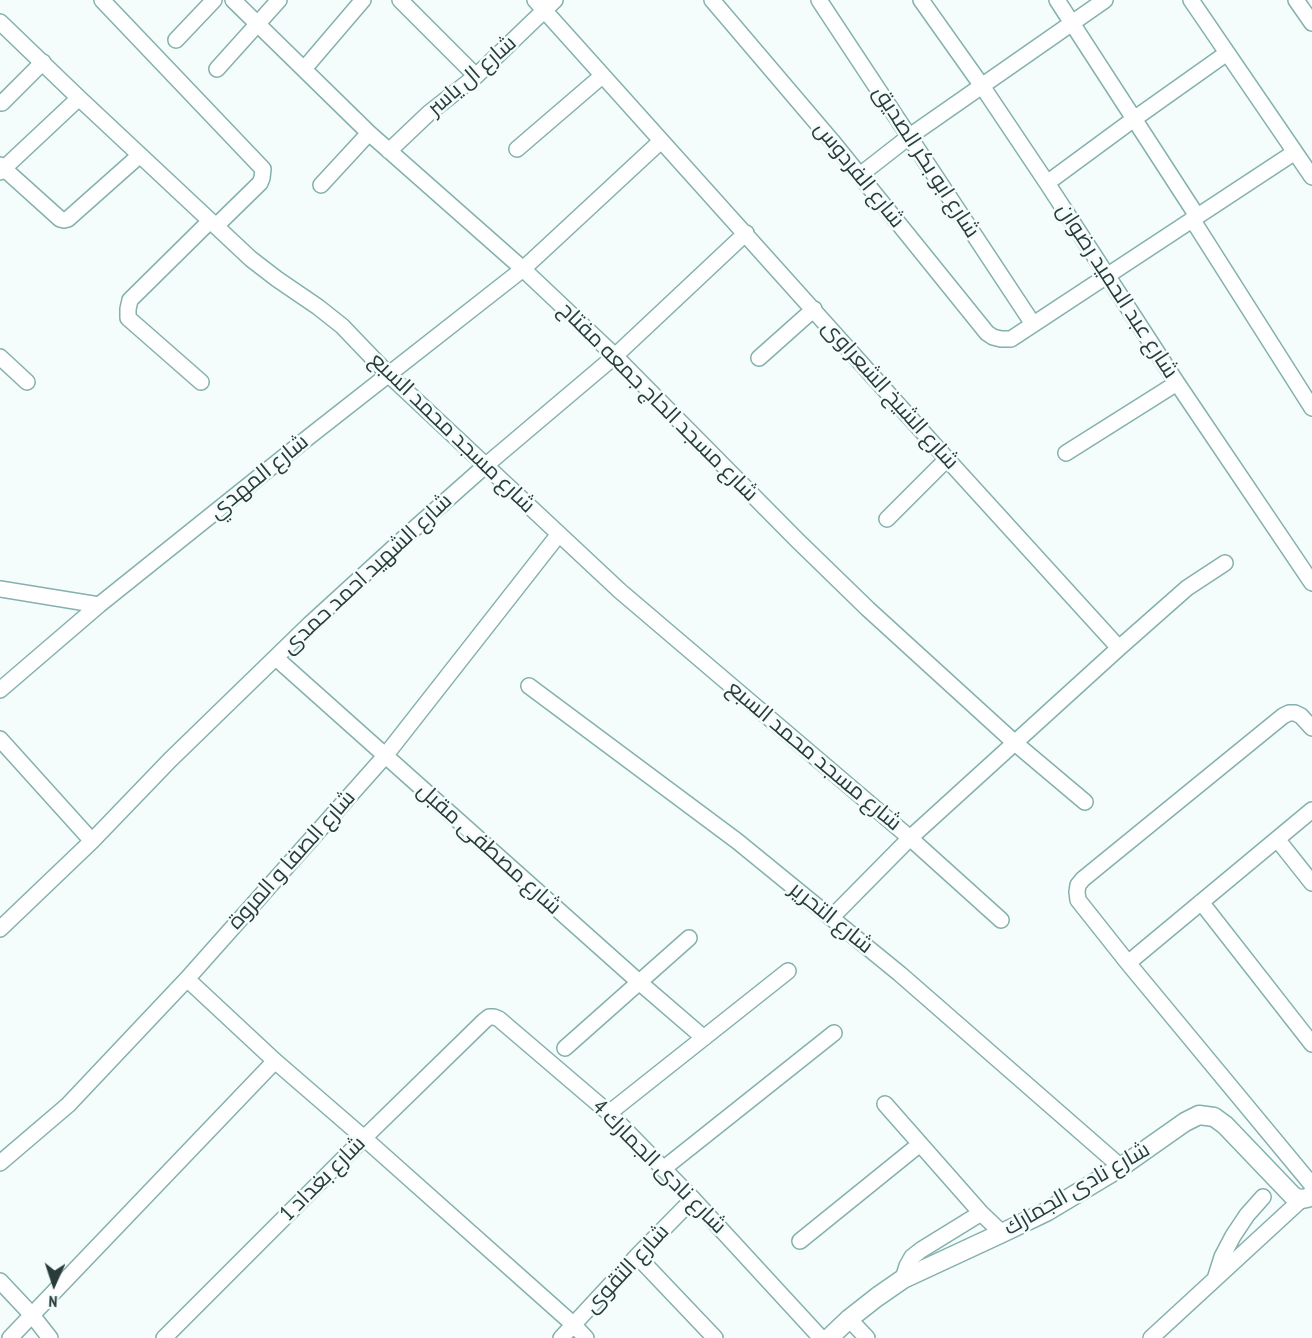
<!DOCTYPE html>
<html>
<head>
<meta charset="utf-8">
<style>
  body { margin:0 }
  #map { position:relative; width:1312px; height:1338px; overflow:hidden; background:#f4fdfc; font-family:"PT Sans Narrow",sans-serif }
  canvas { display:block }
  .north { position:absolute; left:24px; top:1254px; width:60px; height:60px; -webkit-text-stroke:4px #f4fdfc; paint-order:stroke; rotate:183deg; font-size:16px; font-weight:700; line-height:24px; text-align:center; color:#293c3a }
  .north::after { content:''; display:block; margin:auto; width:21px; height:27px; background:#293c3a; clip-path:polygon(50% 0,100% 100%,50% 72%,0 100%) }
</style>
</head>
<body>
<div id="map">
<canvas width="1312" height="1338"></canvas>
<div class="north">N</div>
</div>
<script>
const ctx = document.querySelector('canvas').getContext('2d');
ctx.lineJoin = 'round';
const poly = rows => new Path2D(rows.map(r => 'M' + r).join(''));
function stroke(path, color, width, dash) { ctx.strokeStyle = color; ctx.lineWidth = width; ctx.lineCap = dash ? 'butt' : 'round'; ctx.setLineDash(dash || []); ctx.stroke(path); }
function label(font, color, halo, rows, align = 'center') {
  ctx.font = font + ' "PT Sans Narrow",Cairo,sans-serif'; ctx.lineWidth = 5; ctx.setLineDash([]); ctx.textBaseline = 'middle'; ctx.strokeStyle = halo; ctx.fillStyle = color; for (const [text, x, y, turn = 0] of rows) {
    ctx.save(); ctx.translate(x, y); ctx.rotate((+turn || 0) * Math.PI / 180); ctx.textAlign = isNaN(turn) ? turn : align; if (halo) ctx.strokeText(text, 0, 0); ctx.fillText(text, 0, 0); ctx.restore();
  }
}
const minor = poly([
  [102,0,263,169,262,178,260,183,216,226],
  [233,0,369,133,523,269,615,356,797,540,868,609,1015,743,1085,802],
  [400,0,476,76],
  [535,0,947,459,1119,648],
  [712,0,832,141,987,333,993,337,1001,339,1011,339,1295,152],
  [819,0,1033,324],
  [921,0,982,86,1047,183,1177,383,1312,583],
  [1057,0,1197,216],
  [1191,0,1312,177],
  [1296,0,1312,23],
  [0,22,79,98,251,259,277,279,318,307,342,326,389,375,620,591,910,838,1001,920],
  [176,40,214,0],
  [217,69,279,0],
  [304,69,363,0],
  [2,103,43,62],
  [517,149,602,76],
  [389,151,429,113,476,76,555,0],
  [0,165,60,219,64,220,68,219,140,155],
  [0,172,79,98],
  [860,175,910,136,1105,0],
  [1047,183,1134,119,1227,53],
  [321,185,369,133],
  [1192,219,1312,408],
  [0,357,27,382],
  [759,358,814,309],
  [201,382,128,318,128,309,130,300,210,221],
  [1066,453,1177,383],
  [887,519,947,459],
  [0,589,99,605],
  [276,658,639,982,704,1038],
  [529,686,737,841,900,974,1121,1167],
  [0,690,99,605,310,436,523,269,661,141],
  [1312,728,1301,716,1295,713,1289,713,1283,716,1083,879,1078,885,1077,892,1078,900,1128,963,1312,1185],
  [0,739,92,841],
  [1277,839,1312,883],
  [1201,902,1312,1044],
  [831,918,910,838,1119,648,1187,588,1225,563],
  [0,929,92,841,170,760,310,624,414,529,485,466,615,356,746,233],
  [1128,963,1312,810],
  [187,979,275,1061,364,1138,574,1325,586,1338],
  [565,1048,689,938],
  [885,1104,981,1213,1002,1233],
  [609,1113,788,971],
  [0,1163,68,1105,187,979,385,756,559,534],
  [663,1169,834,1033],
  [800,1241,920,1144],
  [637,1256,715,1338],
  [903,1279,907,1266,912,1257,921,1250,981,1213],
  [1215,1279,1222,1257,1233,1236,1247,1215,1263,1197],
  [0,1281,32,1315,50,1338],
  [849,1319,867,1338],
  [10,1338,275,1061],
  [164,1338,364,1138,484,1021,489,1017,494,1017,499,1019,609,1113,693,1199,821,1338],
  [561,1338,637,1256,693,1199],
  [1151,1338,1302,1199]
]);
const tertiary = poly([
  [829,1338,849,1319,877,1297,903,1279,1002,1233,1046,1212,1121,1167,1185,1122,1199,1115,1214,1117,1225,1125,1292,1195,1296,1198,1302,1199,1307,1198,1312,1195]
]);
stroke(minor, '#84b1ad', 18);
stroke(tertiary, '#84b1ad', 21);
stroke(minor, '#fff', 15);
stroke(tertiary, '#fff', 18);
label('22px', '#293c3a', '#f4fdfc', [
  ["شارع ال ياسر",472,76,-41],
  ["شارع ابو بكر الصديق",926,162,57],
  ["شارع الفردوس",859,175,51],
  ["شارع عبد الحميد رضوان",1117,291,57],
  ["شارع الشيخ الشعراوى",890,395,48],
  ["شارع مسجد الحاج جمعه مفتاح",658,402,45],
  ["شارع مسجد محمد السبع",452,433,44],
  ["شارع المهدي",259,477,-39],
  ["شارع الشهيد احمد حمدى",367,574,-43],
  ["شارع مسجد محمد السبع",814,756,40],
  ["شارع مصطفى مقبل",489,849,42],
  ["شارع الصفا و المروة",292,860,-48],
  ["شارع التحرير",831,918,39],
  ["شارع نادى الجمارك 4",659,1167,45],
  ["شارع بغداد 1",323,1179,-45],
  ["شارع نادى الجمارك",1077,1189,-30],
  ["شارع التقوى",627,1269,-47]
]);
</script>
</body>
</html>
